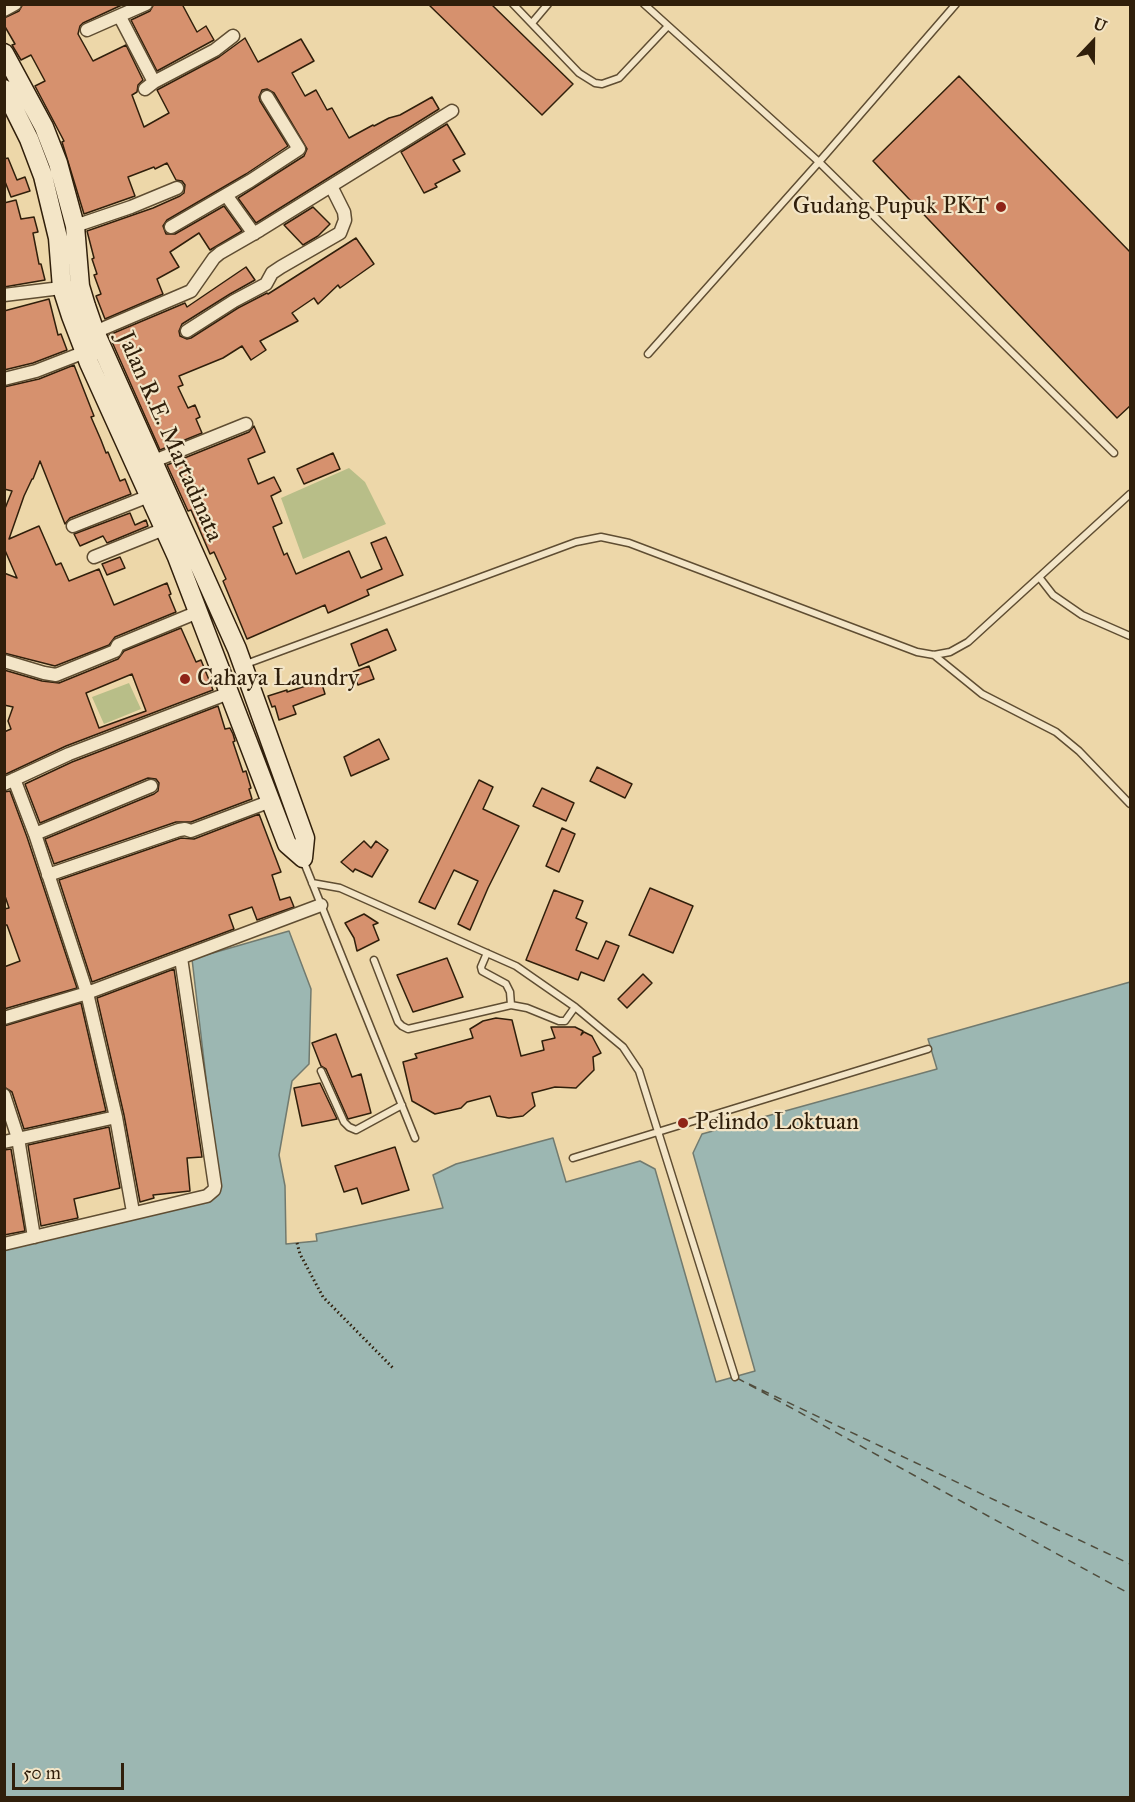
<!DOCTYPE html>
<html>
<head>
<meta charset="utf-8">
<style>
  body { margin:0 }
  #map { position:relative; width:1135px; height:1802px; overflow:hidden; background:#edd7a9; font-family:"IM FELL Great Primer",serif }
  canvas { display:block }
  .frame { position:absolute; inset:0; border:6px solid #301f0b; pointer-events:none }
  .north { position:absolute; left:1063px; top:12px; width:60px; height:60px; -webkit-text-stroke:4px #f3e5c7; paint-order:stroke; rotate:22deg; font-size:16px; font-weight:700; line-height:24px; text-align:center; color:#301f0b }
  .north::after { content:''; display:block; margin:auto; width:21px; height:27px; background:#301f0b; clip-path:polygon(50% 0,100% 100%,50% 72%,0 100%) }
  .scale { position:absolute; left:12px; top:1763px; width:112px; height:27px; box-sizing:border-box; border:3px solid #301f0b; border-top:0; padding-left:8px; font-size:18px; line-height:21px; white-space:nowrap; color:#301f0b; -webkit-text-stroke:4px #f3e5c7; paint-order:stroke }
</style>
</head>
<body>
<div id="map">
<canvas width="1135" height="1802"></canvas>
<div class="frame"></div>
<div class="north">U</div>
<div class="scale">50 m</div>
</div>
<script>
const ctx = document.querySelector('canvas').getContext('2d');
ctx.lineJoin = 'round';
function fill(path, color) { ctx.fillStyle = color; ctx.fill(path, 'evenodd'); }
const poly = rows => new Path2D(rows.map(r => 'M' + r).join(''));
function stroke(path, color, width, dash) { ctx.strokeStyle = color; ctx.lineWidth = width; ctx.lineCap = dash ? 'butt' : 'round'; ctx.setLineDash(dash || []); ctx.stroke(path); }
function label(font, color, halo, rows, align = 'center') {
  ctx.font = font + ' "IM FELL Great Primer",serif'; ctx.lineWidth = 4.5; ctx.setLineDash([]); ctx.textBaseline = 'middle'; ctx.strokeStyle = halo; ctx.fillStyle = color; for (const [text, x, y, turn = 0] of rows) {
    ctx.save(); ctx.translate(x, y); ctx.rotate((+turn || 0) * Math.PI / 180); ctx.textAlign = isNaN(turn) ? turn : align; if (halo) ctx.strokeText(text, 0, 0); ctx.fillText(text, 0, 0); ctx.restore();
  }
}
fill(poly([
  [349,468,365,482,386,524,303,559,281,498],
  [129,683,141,709,104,724,92,697]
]), '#b8be88');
const water = poly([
  [289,931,311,989,309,1064,292,1081,279,1155,285,1186,286,1244,317,1241,316,1234,443,1208,433,1175,456,1164,553,1138,566,1182,640,1161,655,1169,716,1382,755,1371,693,1153,702,1134,937,1069,928,1039,1130,982,1130,1797,5,1797,4,1249,219,1188,192,959,289,931]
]);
fill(water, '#9cb7b2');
stroke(water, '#717a6f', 1.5);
stroke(poly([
  [737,1378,1130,1594],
  [749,1384,1130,1564]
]), '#504d3d', 1.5, [8, 6]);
const building = poly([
  [23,4,124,4,83,23,80,26,78,34,93,61,126,45,143,80,138,85,137,92,132,95,144,127,169,113,157,90,219,57,245,38,258,62,301,39,314,61,292,73,305,96,316,90,327,110,332,108,349,138,373,125,374,126,389,118,400,115,432,97,439,109,256,223,238,198,304,156,307,149,274,93,267,89,262,90,259,97,260,101,288,146,246,174,167,220,163,226,166,234,175,234,224,206,242,231,210,250,199,233,170,252,179,267,157,279,163,294,105,319,96,296,101,294,94,275,97,274,92,259,94,258,87,231,153,208,180,196,184,193,185,185,182,181,176,180,167,163,155,169,154,167,128,177,135,196,84,214,62,142,64,141,35,86,45,81,31,55,21,60,12,45,15,44,4,25,4,18,19,11,23,4],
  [154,4,182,4,197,32,206,26,214,40,157,71,131,20,150,11,154,4],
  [428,4,491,4,573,84,542,115,428,4],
  [959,76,1131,253,1131,405,1117,418,873,161,959,76],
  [447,124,465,154,453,160,460,171,435,184,437,187,424,193,401,152,447,124],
  [8,158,17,180,25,177,30,191,11,197,4,179,4,159,8,158],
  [16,200,21,219,34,217,38,232,33,233,39,264,41,264,45,280,4,287,4,203,16,200],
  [313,207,330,224,318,236,303,245,284,225,313,207],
  [356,238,374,264,340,288,338,285,318,304,314,298,292,313,298,321,260,341,266,350,251,360,242,346,223,358,179,376,183,385,178,387,188,408,195,405,200,417,196,419,202,433,160,450,109,335,185,303,187,307,246,267,255,280,230,294,182,324,179,331,180,336,187,339,191,338,238,308,267,293,268,294,356,238],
  [49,299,58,335,61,334,67,350,33,363,4,370,4,311,49,299],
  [74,365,94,416,91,417,101,440,106,453,108,452,120,481,125,479,131,494,70,518,65,524,40,461,33,479,32,479,24,496,9,539,39,526,56,565,61,563,69,581,99,569,114,605,167,583,171,594,169,595,176,612,115,637,109,645,55,666,4,653,4,573,17,578,4,548,4,511,12,491,4,489,4,387,39,379,74,365],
  [254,426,265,452,248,459,258,484,274,477,281,491,271,496,282,523,273,527,284,555,287,553,296,574,349,551,361,578,382,569,371,543,386,537,403,575,367,590,369,595,328,613,325,605,247,639,223,581,226,579,214,552,210,554,191,510,188,511,167,465,249,432,254,426],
  [333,453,340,469,304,484,297,469,333,453],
  [130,513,135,525,146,520,148,526,107,543,103,536,80,546,74,534,130,513],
  [120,557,125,568,107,575,102,564,120,557],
  [181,628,196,662,201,660,213,690,66,746,4,775,4,732,11,729,8,721,13,707,4,705,4,670,42,681,59,683,118,659,124,651,181,628],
  [132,674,146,711,99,728,86,693,132,674],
  [387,629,396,650,359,666,351,644,387,629],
  [369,666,374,679,358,685,353,672,369,666],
  [321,681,325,694,293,706,296,714,279,720,275,706,272,707,268,696,287,690,287,692,321,681],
  [218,706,225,729,230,728,233,734,235,741,233,742,243,772,246,771,251,788,249,789,252,799,191,822,176,822,54,864,45,839,154,794,158,791,159,783,156,779,148,778,40,823,25,784,72,762,218,706],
  [379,739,389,759,351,776,344,757,379,739],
  [597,767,632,784,625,798,590,781,597,767],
  [479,780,493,787,483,809,519,826,488,888,470,930,458,924,478,881,454,870,435,909,419,902,479,780],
  [542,788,574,803,566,821,533,806,542,788],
  [10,791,27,837,77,988,4,1009,4,967,20,961,7,925,4,925,4,909,9,908,4,893,4,792,10,791],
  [259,814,281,872,272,875,280,900,290,897,294,907,257,920,252,907,229,915,234,929,92,982,59,880,181,838,194,839,259,814],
  [562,828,575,834,559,872,546,866,562,828],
  [364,841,371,848,376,841,388,850,372,877,355,869,353,872,341,862,364,841],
  [650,888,693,906,673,953,629,935,650,888],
  [554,890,583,901,576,918,587,923,576,950,598,959,606,941,619,946,604,981,581,972,578,980,526,960,554,890],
  [364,914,378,923,373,925,379,940,357,951,354,938,345,923,364,914],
  [447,958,463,997,413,1012,397,975,447,958],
  [174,969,202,1157,187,1158,190,1191,153,1195,154,1198,140,1202,124,1115,97,998,174,969],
  [643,974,652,983,627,1008,618,999,643,974],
  [81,1003,106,1111,24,1129,12,1092,4,1087,4,1026,81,1003],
  [496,1018,512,1020,521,1056,544,1050,542,1041,555,1038,551,1027,575,1027,583,1031,581,1035,584,1032,592,1036,601,1053,593,1057,594,1070,576,1088,555,1087,532,1093,535,1106,523,1116,509,1118,497,1116,490,1096,467,1102,461,1108,435,1114,412,1101,403,1062,417,1058,415,1054,473,1038,470,1029,483,1021,496,1018],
  [336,1034,352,1077,361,1074,371,1113,348,1119,326,1069,321,1066,312,1043,336,1034],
  [320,1083,337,1119,302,1126,294,1088,320,1083],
  [109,1127,120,1188,74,1199,78,1218,41,1226,28,1145,109,1127],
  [395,1147,409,1190,362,1204,357,1188,344,1192,335,1166,395,1147],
  [11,1149,25,1231,4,1235,4,1150,11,1149]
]);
fill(building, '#d6916e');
stroke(building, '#301f0b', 1.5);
const lane = poly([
  [513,4,579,73,595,83,602,84,619,78,668,26],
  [644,4,819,162,1114,453],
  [532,23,548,4],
  [648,354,819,162,956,4],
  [1039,577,1053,595,1082,615,1130,636],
  [934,655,982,694,1056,732,1079,751,1130,804],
  [246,664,576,542,601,537,629,543,917,652,934,655,950,652,968,642,1130,494],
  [303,860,415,1138],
  [312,883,340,888,516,966,575,1007,623,1047,639,1071,735,1377],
  [374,960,398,1022,402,1026,408,1029,511,1005,510,992,506,984,482,971,481,967,487,953],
  [511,1005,527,1008,559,1021,565,1021,575,1007],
  [321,1071,344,1122,349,1127,356,1130,402,1105],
  [573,1158,928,1049]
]);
const street = poly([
  [4,10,15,4],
  [120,17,154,82],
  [87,30,146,4],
  [145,89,154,82,215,50,233,36],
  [226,195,254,234],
  [75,226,131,207,177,188],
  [171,227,250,181,299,149,267,97],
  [4,295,69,287],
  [187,331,234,301,266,284,272,273,281,267,340,233,345,220,344,212,331,186],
  [95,332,191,291,214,258,220,253,260,230,452,111],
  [4,379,36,371,85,352],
  [154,461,246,424],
  [73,526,149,496],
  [94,557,164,529],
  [4,661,44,673,56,675,115,651,118,645,198,612],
  [14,779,35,834,87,993,116,1117,133,1212],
  [4,784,69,754,229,693],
  [35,834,151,786],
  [48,875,179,830,185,829,191,831,271,801],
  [4,1018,87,993,321,905],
  [4,1095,18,1138,34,1237],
  [4,1142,116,1117],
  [4,1244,207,1196,214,1190,215,1186,181,958]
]);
const secondary = poly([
  [4,53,44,127,58,163,75,226,80,286,86,306,95,332,237,649,305,838,303,858],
  [4,89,29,139,43,176,58,238,62,288,71,316,89,363,177,557,287,844,303,858]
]);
stroke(lane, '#5f4d32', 9);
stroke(street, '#5f4d32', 15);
stroke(secondary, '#301f0b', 21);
stroke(poly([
  [297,1243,300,1254,323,1297,393,1368]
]), '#301f0b', 3, [1.5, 3]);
stroke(lane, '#f3e5c7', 6);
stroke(street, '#f3e5c7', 12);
stroke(secondary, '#f3e5c7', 18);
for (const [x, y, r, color] of [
  [1001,207,6,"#8f2418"],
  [185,679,6,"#8f2418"],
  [683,1123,6,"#8f2418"]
]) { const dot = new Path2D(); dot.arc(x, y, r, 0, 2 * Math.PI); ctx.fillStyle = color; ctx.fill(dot); stroke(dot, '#f3e5c7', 2); }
label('24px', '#301f0b', '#f3e5c7', [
  ["Gudang Pupuk PKT",989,207,"right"],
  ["Cahaya Laundry",197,679],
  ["Pelindo Loktuan",695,1123]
], 'left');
label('24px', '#301f0b', '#f3e5c7', [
  ["Jalan R.E. Martadinata",169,437,66]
]);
</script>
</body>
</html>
